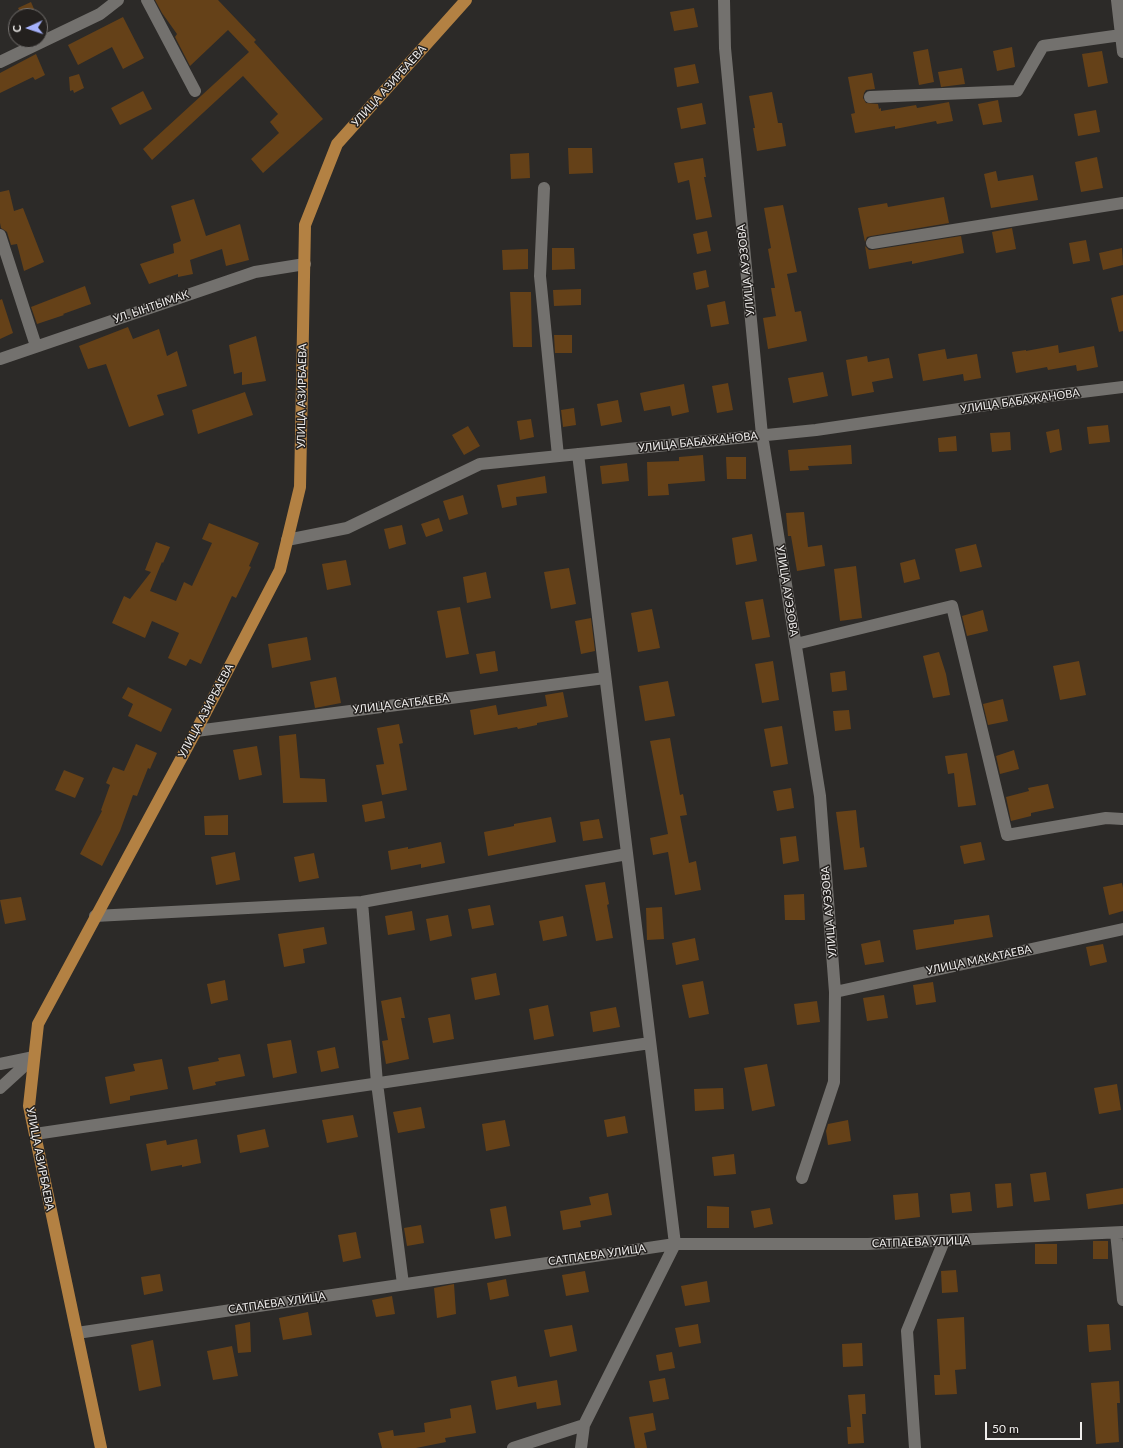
<!DOCTYPE html>
<html>
<head>
<meta charset="utf-8">
<style>
  body { margin:0 }
  #map { position:relative; width:1123px; height:1448px; overflow:hidden; background:#2c2a28; font-family:Lato,sans-serif }
  canvas { display:block }
  .north { position:absolute; left:8px; top:8px; width:40px; height:40px; box-sizing:border-box; background:#23201e; border:1px solid #757270; border-radius:50%; rotate:267deg; font-size:11px; font-weight:700; line-height:16px; text-align:center; color:#efedec }
  .north::after { content:''; display:block; margin:auto; width:14px; height:18px; background:#a5b1fc; clip-path:polygon(50% 0,100% 100%,50% 72%,0 100%) }
  .scale { position:absolute; left:985px; top:1422px; width:97px; height:18px; box-sizing:border-box; border:2px solid #efedec; border-top:0; padding-left:5px; font-size:12px; line-height:14px; white-space:nowrap; color:#efedec; -webkit-text-stroke:3px #23201e; paint-order:stroke }
</style>
</head>
<body>
<div id="map">
<canvas width="1123" height="1448"></canvas>
<div class="north">С</div>
<div class="scale">50 m</div>
</div>
<script>
const ctx = document.querySelector('canvas').getContext('2d');
ctx.lineJoin = 'round';
function fill(path, color) { ctx.fillStyle = color; ctx.fill(path, 'evenodd'); }
const poly = rows => new Path2D(rows.map(r => 'M' + r).join(''));
function stroke(path, color, width, dash) { ctx.strokeStyle = color; ctx.lineWidth = width; ctx.lineCap = dash ? 'butt' : 'round'; ctx.setLineDash(dash || []); ctx.stroke(path); }
function label(font, color, halo, rows, align = 'center') {
  ctx.font = font + ' Lato,sans-serif'; ctx.lineWidth = 3; ctx.setLineDash([]); ctx.textBaseline = 'middle'; ctx.strokeStyle = halo; ctx.fillStyle = color; for (const [text, x, y, turn = 0] of rows) {
    ctx.save(); ctx.translate(x, y); ctx.rotate((+turn || 0) * Math.PI / 180); ctx.textAlign = isNaN(turn) ? turn : align; if (halo) ctx.strokeText(text, 0, 0); ctx.fillText(text, 0, 0); ctx.restore();
  }
}
fill(poly([
  [155,0,218,0,256,40,254,42,323,119,263,173,251,159,279,133,270,122,278,114,243,76,152,160,143,149,249,52,228,30,190,66,175,37,177,34,162,13],
  [31,2,37,16,22,16,18,8],
  [694,8,698,27,674,31,670,12],
  [123,17,144,58,123,69,112,47,78,65,68,45],
  [1012,47,1015,67,997,71,993,51],
  [928,49,934,82,919,85,913,52],
  [1102,51,1108,83,1088,87,1082,54],
  [36,54,45,75,35,80,33,77,0,93,0,73],
  [695,64,699,83,677,87,674,68],
  [962,68,965,84,941,87,938,72],
  [872,73,875,89,866,90,864,93,863,98,866,103,878,104,879,109,881,108,881,111,916,105,917,108,949,102,953,121,937,124,936,121,895,129,895,126,855,133,851,114,855,113,848,77],
  [79,74,84,88,74,93,73,90,70,91,69,77],
  [143,91,152,109,120,125,111,108],
  [772,92,778,123,782,123,786,146,757,151,753,128,755,128,749,96],
  [998,100,1002,122,983,125,978,104],
  [702,103,706,124,681,129,677,108],
  [1096,110,1100,132,1078,136,1074,114],
  [568,148,592,148,593,173,569,174],
  [529,153,530,178,511,179,510,154],
  [1097,157,1103,188,1081,192,1075,162],
  [703,158,706,177,704,177,712,217,696,220,689,180,678,183,674,163],
  [996,171,998,181,1033,175,1038,200,991,208,984,174],
  [9,190,14,211,23,208,44,262,24,271,17,244,11,245,7,232,1,228,0,223,0,192],
  [944,197,949,223,871,236,867,237,865,242,858,208,887,203,888,207],
  [194,199,206,236,240,224,249,260,226,266,222,249,190,260,193,274,178,277,178,274,149,284,140,264,174,253,173,244,181,241,171,206],
  [783,205,797,272,787,274,795,312,801,311,807,341,768,349,763,318,776,316,771,288,775,288,768,249,771,248,764,208],
  [1012,228,1016,249,996,253,992,232],
  [707,231,711,251,697,254,693,234],
  [961,236,964,253,912,264,912,261,869,269,865,246,869,250,873,250],
  [1086,240,1090,261,1073,264,1069,243],
  [552,248,574,248,575,269,552,270],
  [1122,248,1123,265,1103,270,1099,253],
  [528,249,528,269,503,270,502,250],
  [706,270,709,287,696,290,693,273],
  [85,286,91,304,63,314,64,315,37,324,31,307],
  [581,289,581,305,554,306,553,290],
  [510,292,531,292,532,347,513,347],
  [1123,295,1123,331,1119,332,1111,298],
  [2,299,13,333,0,339,0,300],
  [725,301,729,324,711,327,707,305],
  [128,327,133,339,159,329,167,356,177,351,187,386,157,395,164,415,129,427,106,364,88,369,79,346],
  [554,335,572,335,572,353,555,353],
  [256,336,266,381,242,385,242,372,234,374,229,345],
  [1058,345,1059,353,1094,346,1098,367,1077,371,1076,365,1048,370,1047,367,1016,373,1012,352,1026,350,1026,351],
  [945,349,947,359,977,354,981,378,964,381,963,374,923,381,918,354],
  [867,356,868,362,889,358,893,378,872,382,874,392,852,396,846,360],
  [823,372,828,396,793,403,788,378],
  [728,383,733,410,717,413,712,386],
  [684,384,689,412,672,416,670,406,644,411,640,393],
  [245,392,253,415,198,434,192,410],
  [618,400,622,422,601,426,597,404],
  [574,408,576,425,563,427,561,410],
  [531,419,534,437,520,440,517,421],
  [1108,425,1110,442,1089,444,1087,427],
  [468,426,480,446,464,455,452,435],
  [1059,429,1062,450,1050,453,1046,432],
  [1010,432,1011,450,992,452,990,433],
  [956,436,957,451,939,452,938,438],
  [851,445,852,464,808,466,809,470,790,471,788,450],
  [703,455,705,481,668,484,669,495,648,496,647,462,679,461,679,457],
  [726,457,746,457,746,479,727,479],
  [627,463,629,481,602,484,600,466],
  [545,476,547,493,516,497,517,505,502,508,497,485],
  [463,495,468,514,449,520,443,501],
  [804,512,808,547,822,545,825,566,797,571,791,536,788,536,786,513],
  [439,518,443,531,426,537,421,524],
  [209,523,259,543,249,566,251,567,236,598,232,596,201,664,190,659,186,666,168,658,179,633,152,621,145,638,112,623,124,596,130,599,151,572,145,570,156,542,170,547,163,563,162,562,150,591,176,601,184,582,192,586,212,543,202,539],
  [402,525,406,544,389,549,384,529],
  [752,534,757,561,736,565,732,538],
  [976,544,982,567,960,572,955,549],
  [915,559,920,579,904,583,900,563],
  [346,560,351,585,327,590,322,564],
  [856,566,862,618,840,621,834,569],
  [569,568,576,604,551,609,544,572],
  [486,572,491,598,467,603,463,577],
  [763,599,770,637,752,640,745,602],
  [460,607,469,654,446,658,437,611],
  [652,609,660,648,638,652,631,613],
  [983,610,988,631,967,636,962,616],
  [591,618,595,651,581,654,575,621],
  [307,637,311,660,272,668,268,644],
  [495,651,498,671,480,674,476,654],
  [939,652,946,674,950,695,933,698,923,656],
  [773,661,779,700,762,703,755,664],
  [1079,661,1086,695,1060,700,1053,666],
  [845,671,847,690,832,692,830,673],
  [336,677,341,703,315,708,310,682],
  [668,681,675,716,645,721,639,686],
  [128,687,172,709,161,732,128,716,133,704,122,698],
  [563,692,568,717,537,723,537,725,518,729,517,727,474,735,470,710,496,705,498,715,547,706,545,695],
  [1003,699,1008,721,988,725,983,704],
  [849,710,851,729,835,731,833,711],
  [399,724,403,743,399,744,407,790,382,795,376,765,384,764,377,728],
  [782,726,788,764,771,767,764,729],
  [296,734,300,778,325,779,327,802,283,803,279,736],
  [670,738,680,795,683,794,687,815,680,816,689,863,696,861,701,890,675,895,668,852,653,855,650,838,668,834,650,741],
  [136,744,157,753,150,769,148,768,137,796,133,795,120,831,102,866,80,854,102,811,101,810,110,785,106,783,113,767,124,771],
  [257,746,262,775,239,780,233,750],
  [1014,750,1019,769,1000,774,996,756],
  [967,753,976,805,958,807,954,773,948,774,945,756],
  [64,770,84,778,75,798,55,790],
  [1048,784,1054,808,1031,813,1031,816,1011,821,1006,797,1029,791,1028,788],
  [791,788,794,808,777,811,773,791],
  [382,801,385,818,365,822,362,805],
  [856,810,860,848,864,847,867,867,844,870,836,812],
  [228,815,228,835,205,835,204,816],
  [551,817,556,842,488,856,484,832,514,826,514,824],
  [599,819,603,838,583,841,580,822],
  [796,836,799,861,783,864,780,838],
  [441,842,445,863,421,868,421,864,391,870,388,851,408,847,408,849],
  [981,842,985,860,964,864,960,846],
  [235,852,240,880,216,885,211,857],
  [314,853,319,878,299,882,294,857],
  [605,882,609,904,607,905,613,938,596,941,585,885],
  [1122,883,1123,888,1123,911,1109,915,1103,887],
  [804,894,805,920,785,920,784,895],
  [21,897,26,920,5,924,0,900],
  [490,905,494,925,472,929,468,909],
  [662,907,664,939,647,940,646,908],
  [412,911,415,930,388,935,385,916],
  [448,915,452,936,430,941,426,919],
  [989,915,993,937,916,950,913,930,954,924,954,920],
  [563,916,567,936,543,941,539,921],
  [324,927,327,944,303,949,305,963,284,967,278,934],
  [695,938,699,960,676,965,672,943],
  [880,940,884,962,865,965,861,944],
  [1103,944,1107,962,1090,966,1086,947],
  [496,973,500,995,475,1000,471,978],
  [225,980,228,1000,211,1004,207,984],
  [703,981,709,1014,689,1018,682,985],
  [933,982,936,1002,916,1005,913,985],
  [884,995,888,1018,867,1021,863,998],
  [401,997,405,1018,401,1018,409,1059,386,1064,382,1041,388,1040,381,1001],
  [817,1001,820,1022,797,1025,794,1004],
  [548,1005,554,1036,534,1040,529,1009],
  [616,1007,620,1027,593,1032,590,1012],
  [450,1014,454,1039,433,1043,428,1018],
  [291,1040,297,1073,273,1078,267,1044],
  [335,1047,339,1068,321,1072,317,1051],
  [240,1054,245,1076,215,1082,216,1085,193,1090,188,1067,219,1061,218,1058],
  [162,1059,168,1089,130,1096,130,1100,110,1104,105,1077,135,1071,133,1064],
  [767,1064,775,1106,752,1111,744,1068],
  [1117,1084,1121,1110,1099,1114,1094,1088],
  [723,1088,724,1109,695,1111,694,1089],
  [421,1107,425,1128,398,1133,393,1112],
  [353,1115,358,1137,327,1143,322,1120],
  [625,1116,628,1133,607,1137,604,1120],
  [505,1120,510,1146,486,1151,482,1124],
  [848,1120,851,1141,828,1145,826,1131,828,1124],
  [265,1129,269,1147,240,1153,237,1135],
  [197,1139,201,1163,182,1167,182,1165,151,1171,146,1144,166,1140,167,1145],
  [734,1154,736,1174,714,1176,712,1157],
  [1046,1172,1050,1200,1034,1202,1030,1174],
  [1011,1183,1013,1206,997,1208,995,1184],
  [1123,1188,1123,1204,1088,1209,1086,1194],
  [970,1192,972,1211,952,1213,950,1194],
  [608,1193,612,1215,580,1221,581,1227,563,1230,560,1211,591,1205,589,1197],
  [918,1193,920,1217,895,1220,893,1195],
  [506,1206,511,1236,495,1239,490,1209],
  [707,1206,729,1207,729,1228,707,1228],
  [770,1208,773,1224,754,1228,751,1211],
  [421,1225,424,1243,407,1246,404,1228],
  [356,1232,361,1258,343,1262,338,1235],
  [1093,1241,1108,1241,1108,1259,1093,1259],
  [1035,1244,1057,1244,1057,1264,1035,1264],
  [956,1270,958,1292,942,1293,941,1271],
  [585,1271,589,1292,566,1296,562,1275],
  [160,1274,163,1291,144,1295,141,1277],
  [506,1279,509,1296,490,1300,487,1283],
  [707,1281,710,1302,685,1306,681,1286],
  [454,1284,456,1314,437,1318,434,1288],
  [392,1296,395,1314,376,1317,372,1300],
  [308,1312,312,1335,283,1340,279,1318],
  [964,1317,966,1369,955,1370,957,1394,935,1395,934,1375,940,1375,937,1319],
  [250,1322,251,1352,238,1353,235,1325],
  [698,1324,701,1343,679,1347,675,1328],
  [1109,1324,1111,1350,1089,1352,1087,1325],
  [572,1325,577,1351,550,1357,544,1330],
  [153,1340,161,1386,139,1391,131,1345],
  [862,1343,863,1366,843,1367,842,1344],
  [232,1346,238,1376,213,1380,207,1351],
  [672,1352,675,1368,659,1371,656,1355],
  [516,1376,518,1387,557,1380,561,1405,537,1409,536,1402,496,1410,491,1381],
  [665,1378,669,1399,653,1402,649,1381],
  [1119,1381,1120,1403,1117,1403,1119,1442,1096,1444,1091,1383],
  [865,1394,866,1414,862,1414,864,1443,848,1444,847,1427,851,1427,848,1395],
  [471,1405,476,1433,445,1438,446,1442,416,1448,382,1448,378,1433,393,1430,394,1436,425,1432,424,1423,451,1418,450,1409],
  [653,1413,656,1430,644,1433,647,1448,635,1448,629,1417]
]), '#654118');
stroke(poly([
  [147,0,195,91],
  [724,0,725,48,762,435,820,796,835,992,834,1082,802,1178],
  [1117,0,1123,52],
  [0,62,100,14,118,0],
  [870,97,1017,91,1043,46,1121,35],
  [544,188,540,276,558,456],
  [0,235,36,346],
  [872,243,1123,203],
  [0,359,255,272,305,264],
  [578,454,675,1244,584,1425,581,1448],
  [287,540,347,528,480,464,816,430,1041,397,1123,387],
  [796,644,952,606,1007,835,1106,818,1123,819],
  [196,731,605,678],
  [362,902,377,1083,403,1284],
  [95,916,362,902,627,854],
  [835,992,1123,929],
  [0,1064,34,1057],
  [0,1088,34,1057],
  [35,1134,650,1043],
  [1116,1233,1123,1300],
  [77,1333,675,1244,868,1244,1123,1232],
  [513,1448,584,1425],
  [915,1448,907,1331,944,1241]
]), '#73716e', 12);
stroke(poly([
  [101,1448,29,1106,38,1024,196,731,280,570,300,487,305,225,337,144,466,0]
]), '#b38143', 12);
label('11px', '#efedec', '#23201e', [
  ["УЛИЦА АЗИРБАЕВА",389,86,-48],
  ["УЛИЦА АУЭЗОВА",746,270,-96],
  ["УЛ. ЫНТЫМАК",151,307,-19],
  ["УЛИЦА АЗИРБАЕВА",302,396,-89],
  ["УЛИЦА БАБАЖАНОВА",1020,401,-8],
  ["УЛИЦА БАБАЖАНОВА",698,442,-6],
  ["УЛИЦА АУЭЗОВА",787,591,81],
  ["УЛИЦА САТБАЕВА",401,704,-7],
  ["УЛИЦА АЗИРБАЕВА",206,711,-62],
  ["УЛИЦА АУЭЗОВА",829,912,-95],
  ["УЛИЦА МАКАТАЕВА",979,960,-12],
  ["УЛИЦА АЗИРБАЕВА",40,1159,79],
  ["САТПАЕВА УЛИЦА",921,1242,-2],
  ["САТПАЕВА УЛИЦА",597,1255,-8],
  ["САТПАЕВА УЛИЦА",277,1303,-8]
]);
</script>
</body>
</html>
